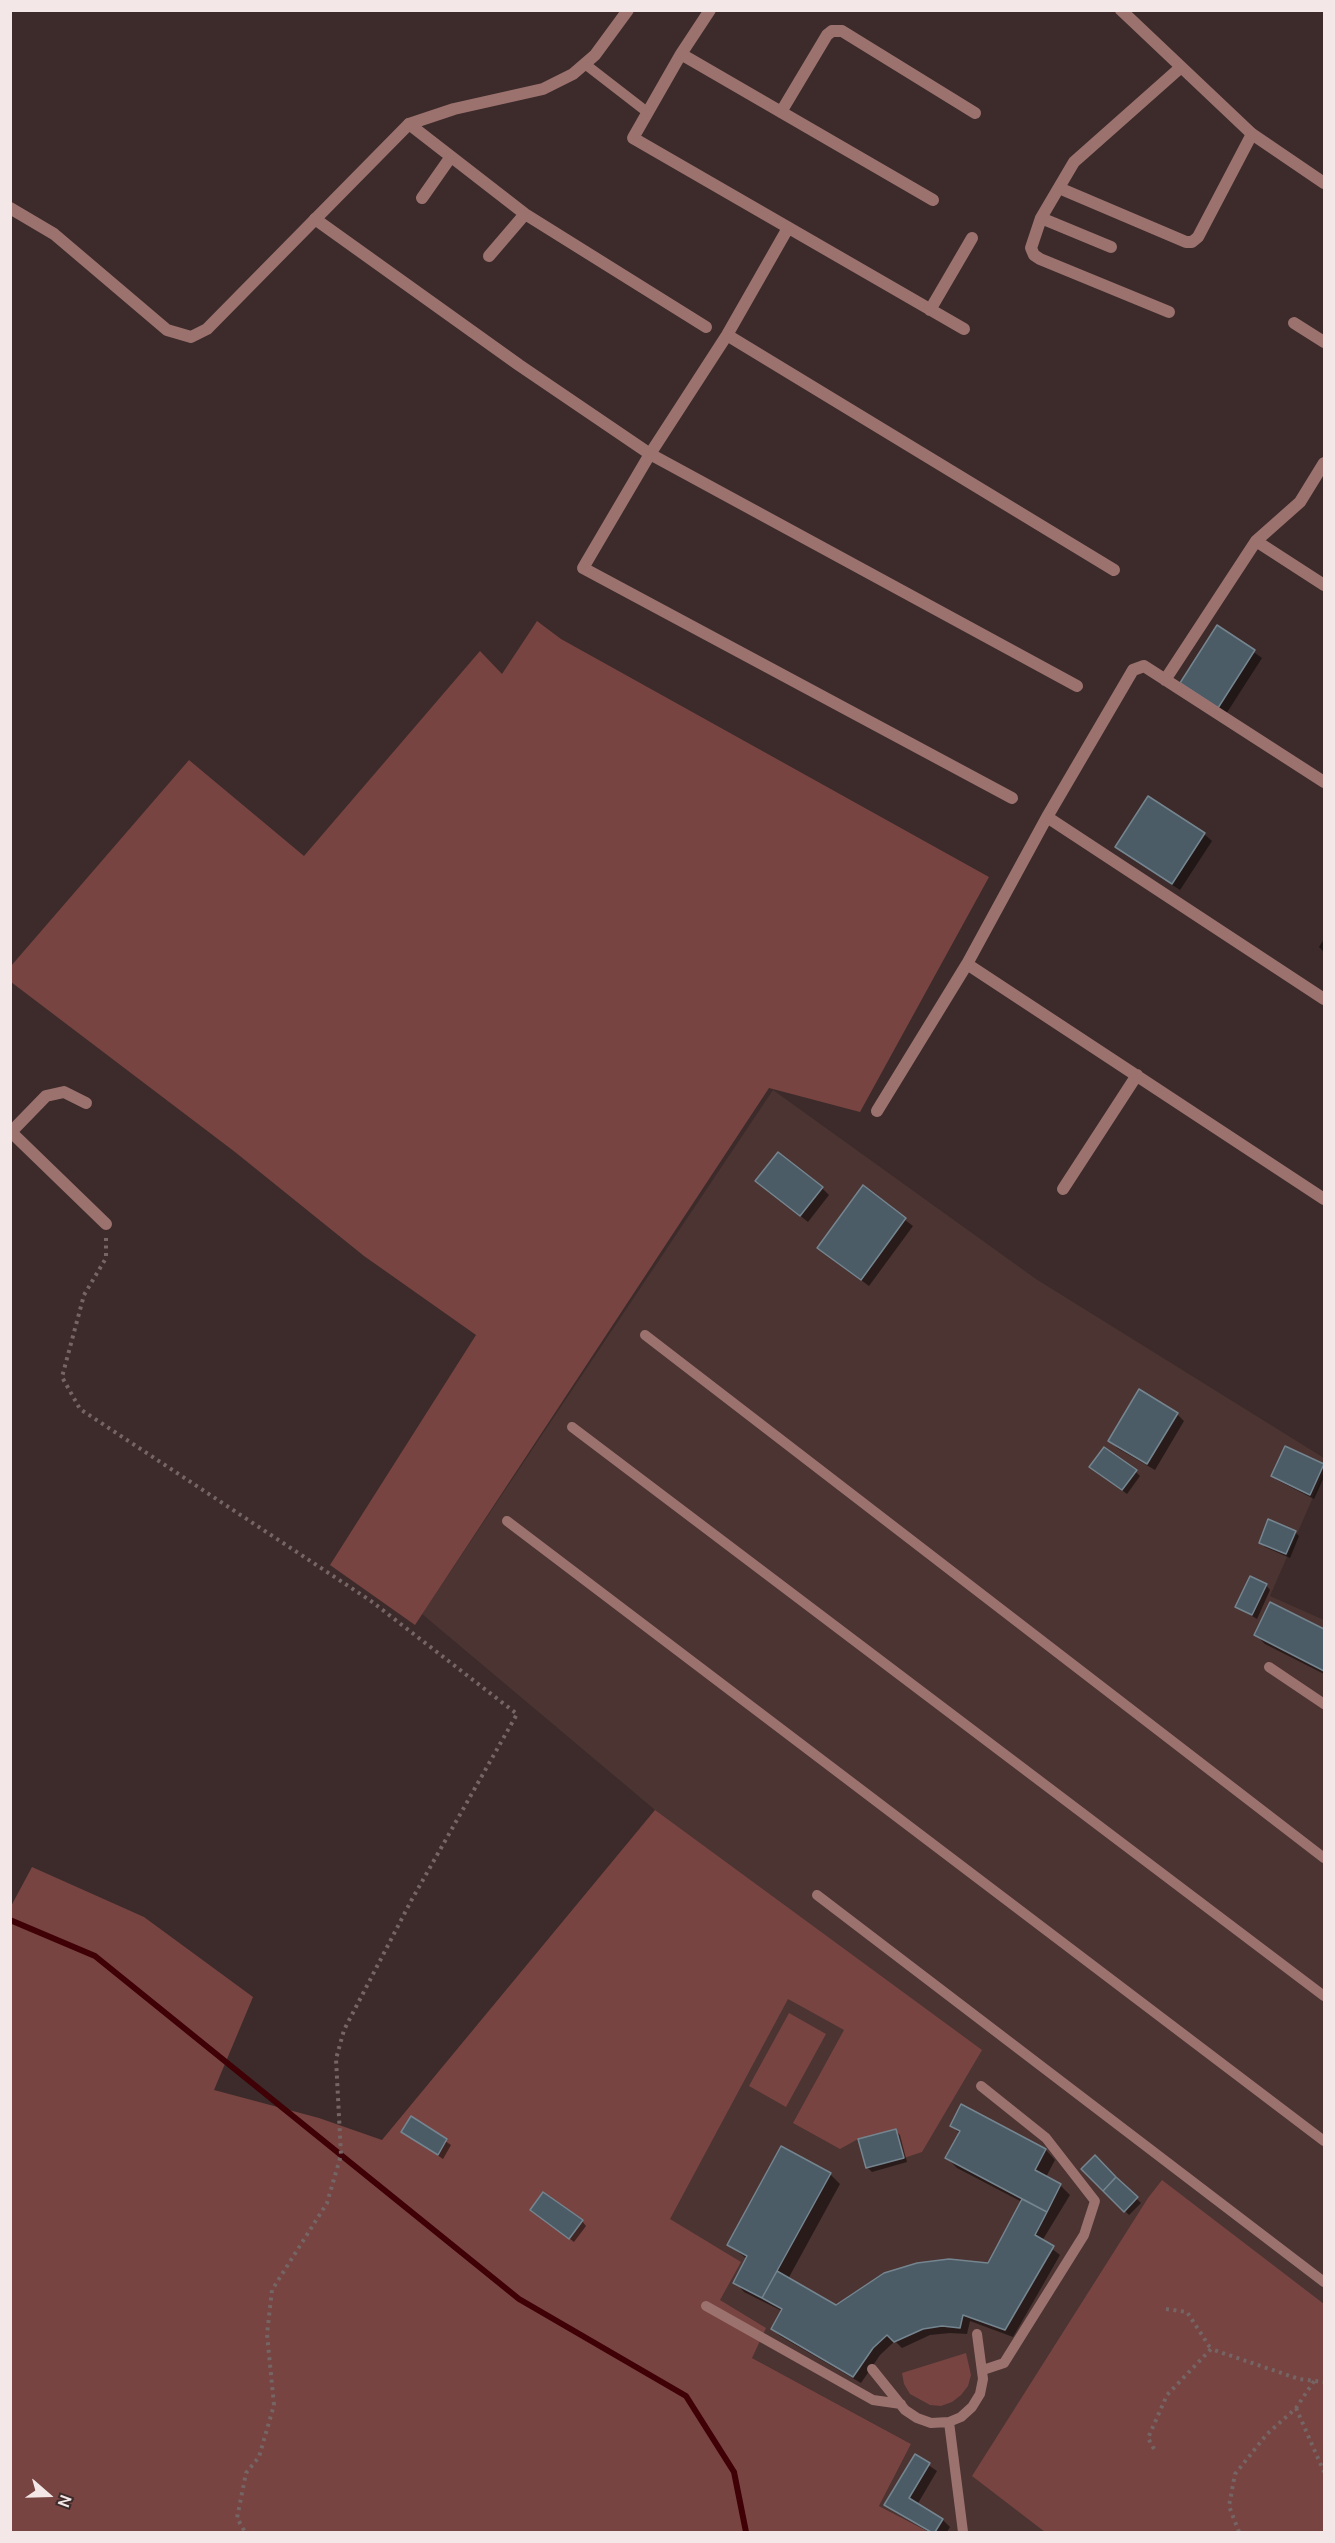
<!DOCTYPE html>
<html>
<head>
<meta charset="utf-8">
<style>
  body { margin:0 }
  #map { position:relative; width:1335px; height:2543px; overflow:hidden; background:#3c2b2a; font-family:Manrope,sans-serif }
  canvas { display:block }
  .frame { position:absolute; inset:0; border:12px solid #f3e8e7; pointer-events:none }
  .north { position:absolute; left:18px; top:2465px; width:60px; height:60px; -webkit-text-stroke:4px #3c2b2a; paint-order:stroke; rotate:110deg; font-size:16px; font-weight:700; line-height:24px; text-align:center; color:#f3e8e7 }
  .north::after { content:''; display:block; margin:auto; width:21px; height:27px; background:#f3e8e7; clip-path:polygon(50% 0,100% 100%,50% 72%,0 100%) }
</style>
</head>
<body>
<div id="map">
<canvas width="1335" height="2543"></canvas>
<div class="frame"></div>
<div class="north">N</div>
</div>
<script>
const ctx = document.querySelector('canvas').getContext('2d');
ctx.lineJoin = 'round';
function fill(path, color) { ctx.fillStyle = color; ctx.fill(path, 'evenodd'); }
const poly = rows => new Path2D(rows.map(r => 'M' + r).join(''));
function stroke(path, color, width, dash) { ctx.strokeStyle = color; ctx.lineWidth = width; ctx.lineCap = dash ? 'butt' : 'round'; ctx.setLineDash(dash || []); ctx.stroke(path); }
fill(poly([
  [773,1090,1036,1279,1324,1458,1324,1472,1270,1596,1324,1620,1324,2532,929,2532,879,2506,911,2444,752,2358,382,2140,655,1810,422,1614]
]), '#4b3432');
fill(poly([
  [537,621,561,639,989,877,860,1112,769,1088,415,1625,330,1565,476,1335,364,1256,235,1152,11,982,11,966,189,760,304,856,480,651,502,674],
  [655,1810,982,2050,922,2152,904,2158,895,2129,858,2139,840,2149,793,2123,844,2030,788,1999,670,2219,741,2262,720,2300,766,2328,752,2358,911,2444,879,2506,929,2532,11,2532,10,1908,32,1867,144,1917,253,1997,214,2090,319,2118,382,2140],
  [789,2013,826,2034,786,2107,749,2086],
  [1162,2180,1324,2304,1324,2532,1045,2532,972,2476,1148,2198],
  [966,2353,971,2375,968,2386,961,2395,952,2402,941,2406,930,2405,910,2394,904,2384,902,2373]
]), '#774441');
fill(poly([
  [1218,627,1262,658,1226,714,1189,690],
  [1204,834,1212,841,1180,890,1124,854,1117,847],
  [1324,939,1324,952,1319,947],
  [757,1181,822,1188,829,1195,808,1222],
  [863,1188,913,1226,869,1286,826,1254],
  [1177,1414,1184,1421,1155,1470,1117,1448,1110,1440],
  [1286,1448,1324,1467,1324,1477,1314,1499,1277,1480,1273,1476],
  [1096,1471,1136,1472,1140,1476,1127,1494],
  [1295,1532,1299,1536,1290,1558,1265,1547,1261,1543],
  [1266,1585,1270,1590,1257,1619,1237,1607],
  [1271,1604,1324,1631,1324,1674,1265,1644,1255,1634],
  [962,2106,1046,2150,1055,2160,1046,2177,1060,2185,1070,2195,1042,2241,1060,2255,1013,2337,970,2321,967,2334,950,2333,930,2335,902,2348,895,2341,880,2355,861,2383,780,2336,772,2329,782,2311,744,2292,735,2282,747,2259,729,2245,830,2174,840,2184,788,2279,837,2307,989,2264,1022,2202,957,2168,947,2158,960,2134,952,2126],
  [412,2119,451,2145,443,2159,403,2132],
  [895,2130,900,2135,907,2162,872,2172,867,2167],
  [1095,2157,1141,2203,1129,2215,1083,2169],
  [532,2210,582,2221,586,2226,574,2242],
  [915,2456,937,2471,917,2505,943,2520,950,2527,947,2532,929,2532,893,2511,886,2504]
]), '#0007');
stroke(poly([
  [10,1920,95,1956,519,2299,686,2396,734,2472,746,2532]
]), '#3f0006', 6);
const building = poly([
  [1217,625,1255,650,1218,708,1180,683,1217,625],
  [1148,796,1205,833,1172,884,1115,847,1148,796],
  [778,1152,823,1187,800,1216,755,1181,778,1152],
  [863,1185,906,1218,861,1280,817,1248,863,1185],
  [1139,1389,1178,1413,1147,1464,1108,1441,1139,1389],
  [1285,1446,1324,1464,1310,1495,1271,1476,1285,1446],
  [1104,1447,1137,1470,1122,1490,1089,1467,1104,1447],
  [1268,1519,1296,1531,1286,1554,1259,1543,1268,1519],
  [1250,1576,1267,1584,1252,1615,1235,1607,1250,1576],
  [1270,1602,1324,1629,1324,1671,1254,1635,1270,1602],
  [961,2104,1046,2149,1035,2170,1061,2184,1047,2212,945,2158,960,2131,950,2126,961,2104],
  [411,2116,447,2139,438,2155,401,2132,411,2116],
  [896,2129,904,2158,866,2168,858,2139,896,2129],
  [781,2146,831,2173,762,2298,733,2283,747,2256,727,2245,781,2146],
  [1095,2155,1116,2177,1103,2191,1081,2169,1095,2155],
  [1116,2177,1138,2197,1124,2212,1103,2191,1116,2177],
  [543,2192,583,2220,569,2239,530,2210,543,2192],
  [1022,2199,1047,2212,1035,2235,1054,2246,1005,2330,963,2315,960,2328,942,2326,923,2329,894,2342,887,2335,873,2348,853,2377,771,2329,782,2309,762,2298,777,2271,836,2305,884,2273,917,2263,949,2259,988,2263,1022,2199],
  [915,2454,930,2463,909,2498,943,2519,935,2532,931,2532,884,2505,915,2454]
]);
fill(building, '#4c5c66');
stroke(building, '#758590', 1.5);
stroke(poly([
  [106,1238,106,1258,84,1295,62,1377,80,1409,371,1601,517,1714,411,1901,344,2030,336,2059,341,2155,327,2203,272,2290,267,2334,274,2405,259,2457,246,2473,237,2518,245,2532],
  [1166,2309,1187,2312,1211,2349],
  [1296,2408,1324,2472],
  [1154,2449,1148,2438,1167,2395,1211,2349,1299,2379,1324,2382],
  [1239,2532,1229,2506,1235,2474,1267,2434,1296,2408,1314,2381]
]), '#756564', 4, [3, 4.5]);
stroke(poly([
  [585,64,647,112],
  [645,1335,1324,1858],
  [572,1427,1324,1996],
  [507,1521,1324,2141],
  [1269,1667,1324,1704],
  [817,1895,1324,2282],
  [981,2086,1046,2138,1095,2201,1084,2235,1004,2363,983,2370],
  [706,2306,873,2400,901,2404],
  [872,2369,905,2410,917,2418,931,2423,949,2422,961,2417,972,2407,980,2394,983,2379,977,2334],
  [949,2422,963,2532]
]), '#9c726f', 10);
stroke(poly([
  [710,10,681,54,633,138,964,329],
  [681,54,933,200],
  [781,112,827,35,832,31,842,31,975,113],
  [409,124,525,214,706,327],
  [1059,188,1186,242,1192,242,1198,237,1252,134],
  [422,198,450,158],
  [1041,218,1111,247],
  [315,219,519,365,650,454,1077,686],
  [788,228,727,335,650,454,583,568,1012,798],
  [489,256,525,214],
  [930,310,972,238],
  [1169,312,1040,259,1034,255,1031,248,1041,218,1074,162,1180,68],
  [1294,323,1324,342],
  [727,335,1114,570],
  [1256,541,1324,585],
  [1165,680,1256,541,1300,502,1324,463],
  [1047,817,1324,999],
  [967,964,1324,1199],
  [877,1111,967,964,1047,817,1133,670,1144,666,1324,782],
  [10,1131,106,1224],
  [11,1132,46,1096,64,1092,86,1103],
  [1063,1189,1137,1075]
]), '#9c726f', 12);
stroke(poly([
  [1121,10,1252,134,1324,183],
  [10,208,54,234,167,330,191,337,207,329,409,124,454,109,543,89,573,74,595,55,628,10]
]), '#9c726f', 12);
</script>
</body>
</html>
